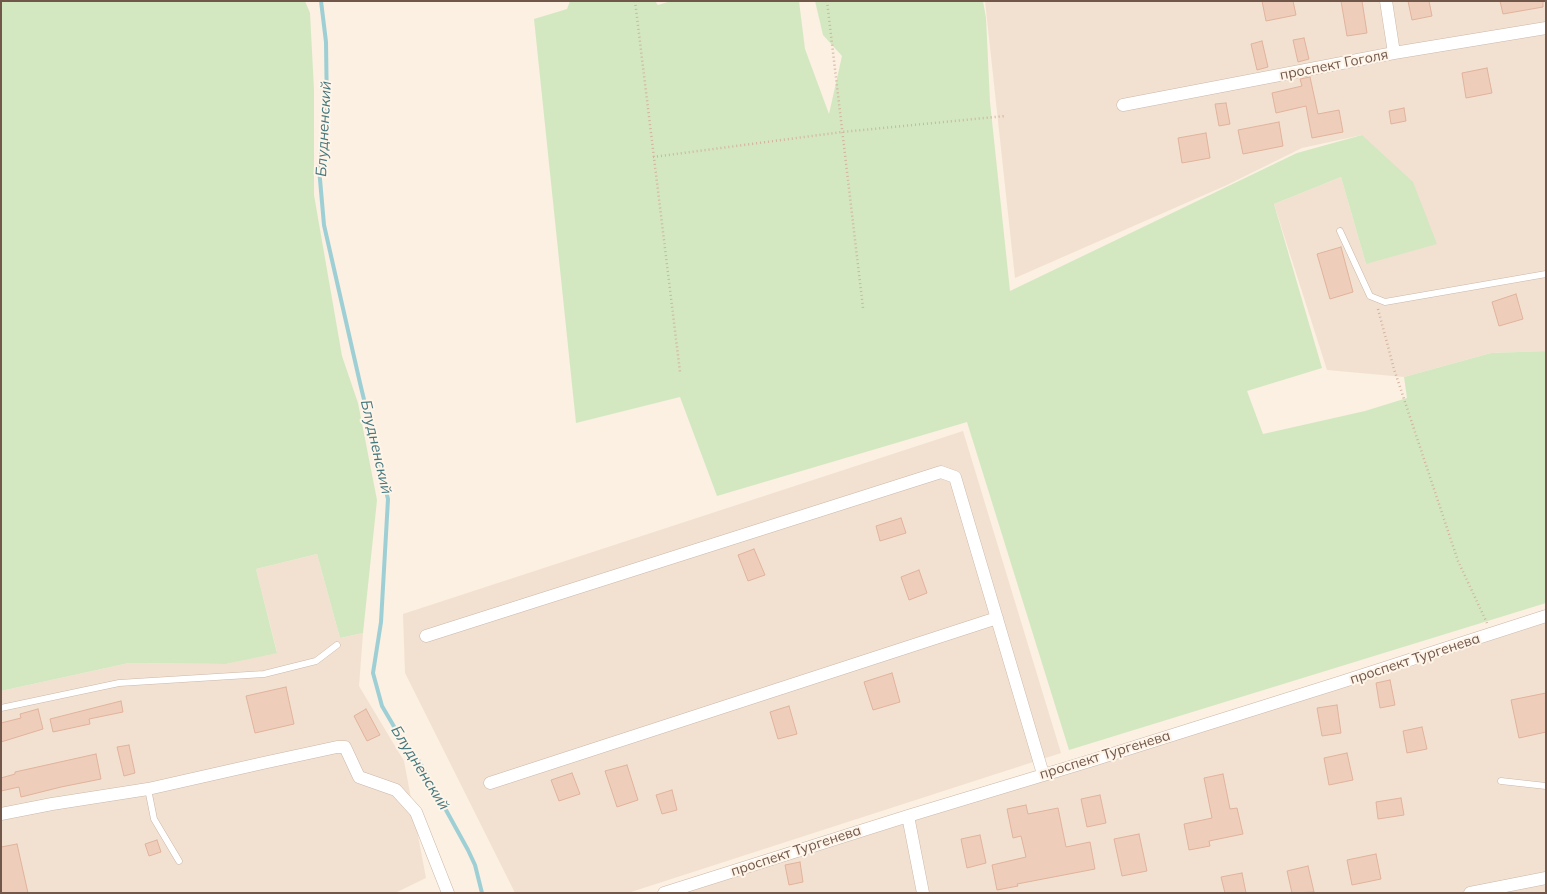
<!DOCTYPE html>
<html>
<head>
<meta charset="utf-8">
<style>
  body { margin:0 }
  #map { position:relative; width:1547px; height:894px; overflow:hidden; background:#fbf0e2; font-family:Mulish,sans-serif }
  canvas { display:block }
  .frame { position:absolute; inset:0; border:2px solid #71564a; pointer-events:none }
</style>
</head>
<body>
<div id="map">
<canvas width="1547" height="894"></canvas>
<div class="frame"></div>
</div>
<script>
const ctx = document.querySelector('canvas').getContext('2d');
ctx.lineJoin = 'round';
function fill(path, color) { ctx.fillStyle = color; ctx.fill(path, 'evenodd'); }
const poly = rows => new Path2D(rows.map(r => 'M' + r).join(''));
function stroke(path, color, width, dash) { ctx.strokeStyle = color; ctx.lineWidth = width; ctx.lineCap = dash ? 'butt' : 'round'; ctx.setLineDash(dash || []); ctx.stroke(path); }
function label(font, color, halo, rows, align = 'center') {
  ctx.font = font + ' Mulish,sans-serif'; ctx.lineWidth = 4; ctx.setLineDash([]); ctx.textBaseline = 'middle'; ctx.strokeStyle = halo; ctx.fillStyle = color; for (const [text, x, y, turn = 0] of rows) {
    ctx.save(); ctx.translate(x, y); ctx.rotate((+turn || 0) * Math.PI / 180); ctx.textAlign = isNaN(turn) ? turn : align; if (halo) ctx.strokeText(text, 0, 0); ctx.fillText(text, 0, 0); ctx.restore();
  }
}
fill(poly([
  [985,1,1546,1,1546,351,1491,353,1404,377,1327,370,1274,204,1341,177,1366,264,1362,135,1302,148,1227,185,1015,278],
  [963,431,1061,753,628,893,515,893,405,673,403,614],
  [317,554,340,638,363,633,359,686,404,761,426,878,395,893,1,893,1,691,129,663,226,664,277,652,256,569],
  [1546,619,1546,893,681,893,1426,662]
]), '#f2e1d1');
fill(poly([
  [1,1,305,1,310,13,314,90,314,195,342,356,358,403,377,500,363,633,340,638,317,554,256,569,277,653,226,664,129,663,1,691],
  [570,1,655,1,658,5,671,1,799,1,805,49,829,114,842,56,823,35,815,1,983,1,986,18,990,102,1010,291,1297,153,1362,135,1413,182,1437,244,1366,264,1341,177,1274,204,1322,368,1247,391,1263,434,1365,411,1407,398,1404,377,1491,353,1546,351,1546,603,1069,750,967,422,717,496,680,397,576,423,534,19,567,9]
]), '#d3e8c1');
stroke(poly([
  [321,1,326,42,327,113,319,168,324,225,360,383,388,499,381,622,373,673,382,706,406,747,419,761,468,850,475,865,482,893]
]), '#9ecfd5', 4);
const building = poly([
  [1262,1,1293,1,1296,15,1266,21,1262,1],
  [1341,1,1362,1,1367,33,1347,36,1341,1],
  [1408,1,1429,1,1432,16,1412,20,1408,1],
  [1500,1,1543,1,1543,7,1503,14,1500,1],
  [1304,38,1309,59,1298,62,1293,40,1304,38],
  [1262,41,1268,67,1257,70,1251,44,1262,41],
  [1487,68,1492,93,1466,98,1462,73,1487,68],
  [1310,77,1318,114,1339,110,1343,132,1312,138,1306,106,1276,113,1272,93,1302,86,1300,79,1310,77],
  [1226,103,1230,124,1219,126,1215,104,1226,103],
  [1404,108,1406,121,1391,124,1389,111,1404,108],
  [1279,122,1283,146,1243,154,1238,130,1279,122],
  [1206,133,1210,158,1182,163,1178,138,1206,133],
  [1341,247,1353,292,1330,299,1317,254,1341,247],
  [1516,294,1523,319,1499,326,1492,302,1516,294],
  [901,518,906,533,880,541,876,526,901,518],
  [754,549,765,575,748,581,738,555,754,549],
  [919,570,927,593,909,600,901,577,919,570],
  [892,673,900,702,873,710,864,682,892,673],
  [1390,680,1395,705,1380,708,1376,683,1390,680],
  [286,687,294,724,255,733,246,696,286,687],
  [1546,693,1546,732,1519,738,1511,700,1546,693],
  [121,701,123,712,89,719,90,724,53,732,50,719,121,701],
  [1337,705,1341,733,1322,736,1317,708,1337,705],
  [789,706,797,734,778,739,770,712,789,706],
  [38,709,43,729,1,742,1,723,21,718,20,714,38,709],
  [366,709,380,735,367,741,354,716,366,709],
  [1422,727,1427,749,1407,753,1403,731,1422,727],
  [129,745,135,773,124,776,117,747,129,745],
  [1347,753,1353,780,1329,785,1324,758,1347,753],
  [96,754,101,779,61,787,21,797,19,787,1,791,1,778,15,774,15,772,96,754],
  [627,765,638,800,617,807,605,771,627,765],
  [572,773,580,794,559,801,551,780,572,773],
  [1223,774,1230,809,1237,808,1243,834,1209,841,1210,846,1189,850,1184,824,1212,818,1204,778,1223,774],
  [672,790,677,810,662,814,656,795,672,790],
  [1100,795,1106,823,1087,827,1081,799,1100,795],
  [1401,798,1404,815,1378,819,1376,802,1401,798],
  [1026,805,1028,814,1058,808,1066,847,1090,842,1095,869,1017,884,1018,886,997,890,992,865,1026,857,1021,836,1013,838,1007,809,1026,805],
  [1139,834,1147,871,1122,876,1114,839,1139,834],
  [980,835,986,863,967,868,961,839,980,835],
  [157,840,161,852,149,856,145,844,157,840],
  [17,844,28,893,1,893,1,847,17,844],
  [1376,854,1381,879,1352,885,1347,860,1376,854],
  [800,862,803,882,789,885,785,865,800,862],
  [1308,866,1314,892,1292,893,1287,871,1308,866],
  [1242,873,1246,893,1225,893,1221,877,1242,873]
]);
fill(building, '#efcdbb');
stroke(building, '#e1b39c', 1);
const service = poly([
  [1340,231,1370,296,1385,302,1546,274],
  [1,708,119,683,264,674,316,661,337,645],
  [1501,781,1546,786],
  [148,789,154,819,179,861]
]);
const minor = poly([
  [1386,1,1394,53],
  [1123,105,1394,53,1546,28],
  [426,636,941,472,955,477,1043,774],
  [490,783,997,618],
  [1,814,52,804,148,789,263,763,337,747,345,747,359,777,396,790,416,812,448,893],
  [908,816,923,893],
  [664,893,908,816,1093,760,1338,683,1546,616],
  [1470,893,1546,878]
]);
stroke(service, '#cbb7a9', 7);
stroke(minor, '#cbb7a9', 13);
stroke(poly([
  [635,1,680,372],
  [827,1,863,308],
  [653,157,842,132,1005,116],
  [1378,309,1394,369,1458,561,1487,623]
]), '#d4b19e', 2.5, [1, 3]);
stroke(service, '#fff', 6);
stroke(minor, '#fff', 12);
label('14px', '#71564a', '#fef4e8', [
  ["проспект Гоголя",1334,65,-11],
  ["проспект Тургенева",1415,659,-18],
  ["проспект Тургенева",1105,755,-17],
  ["проспект Тургенева",796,851,-18]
]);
label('italic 15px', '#42767d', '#fef4e8', [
  ["Блудненский",324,129,-87],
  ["Блудненский",376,447,77],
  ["Блудненский",420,768,58]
]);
</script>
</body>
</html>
